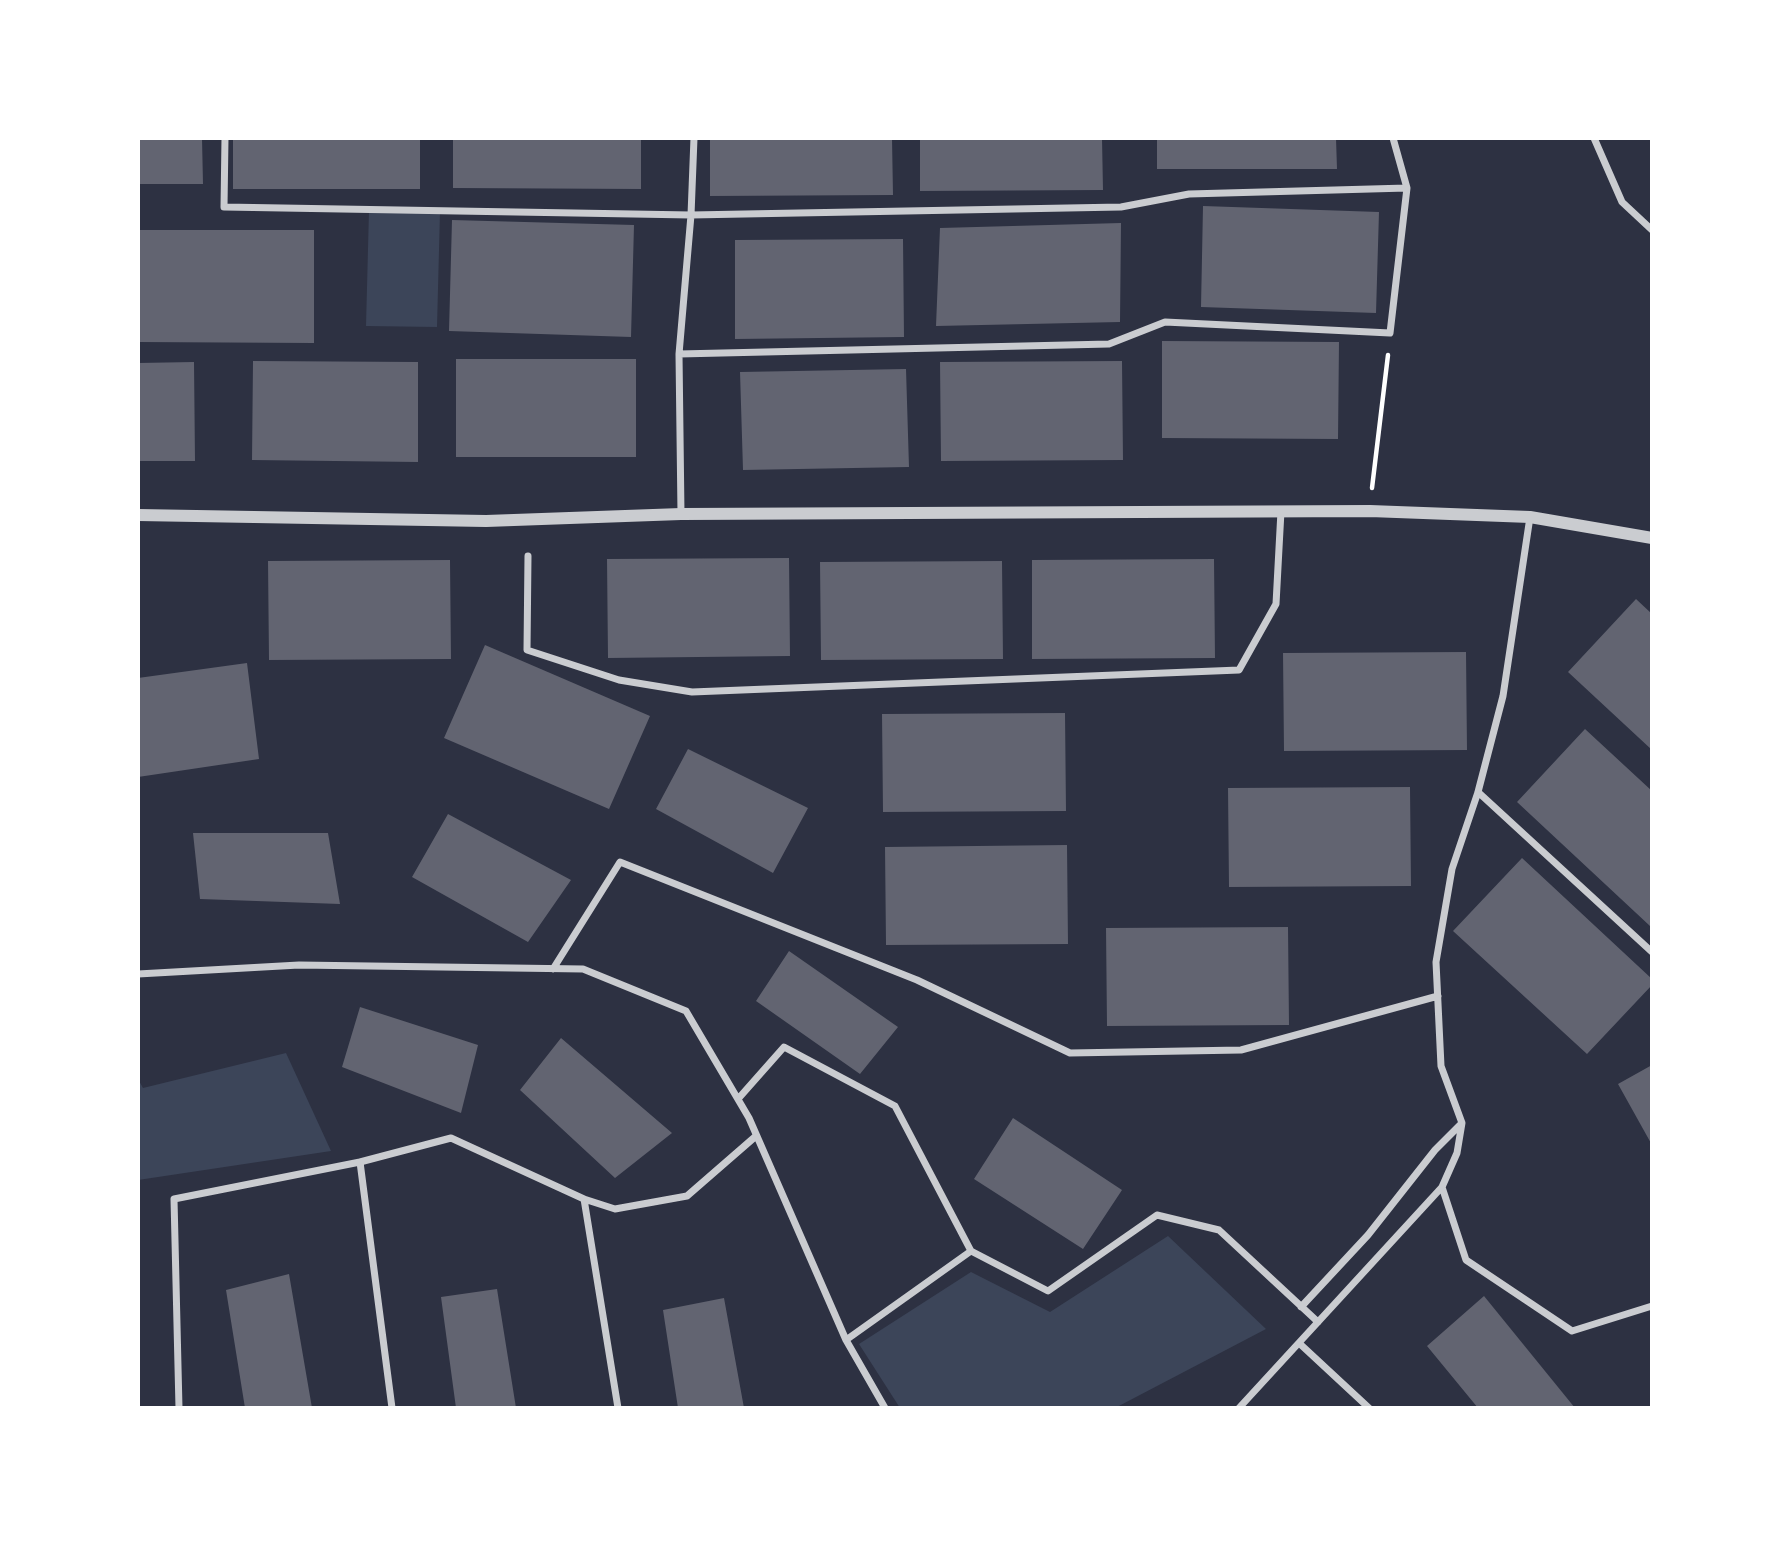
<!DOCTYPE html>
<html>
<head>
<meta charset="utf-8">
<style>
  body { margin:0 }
  #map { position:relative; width:1790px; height:1546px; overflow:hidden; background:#2d3142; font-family:"Work Sans",sans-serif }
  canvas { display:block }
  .frame { position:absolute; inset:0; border:140px solid #fff; pointer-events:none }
</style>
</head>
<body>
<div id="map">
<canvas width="1790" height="1546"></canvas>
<div class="frame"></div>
</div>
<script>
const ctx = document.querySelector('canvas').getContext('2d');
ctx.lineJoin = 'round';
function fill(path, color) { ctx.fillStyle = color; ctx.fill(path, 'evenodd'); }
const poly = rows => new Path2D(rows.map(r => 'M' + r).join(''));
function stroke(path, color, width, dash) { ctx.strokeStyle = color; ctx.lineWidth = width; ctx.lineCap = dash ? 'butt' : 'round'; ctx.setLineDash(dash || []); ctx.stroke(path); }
fill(poly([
  [369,210,440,212,437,327,366,326],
  [286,1053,331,1151,138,1180,138,1079,143,1088],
  [1168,1236,1266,1329,1115,1408,900,1408,859,1344,971,1272,1050,1312]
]), '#3c4559');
fill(poly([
  [138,138,202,138,203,184,138,184],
  [233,138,420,138,420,189,233,189],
  [453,138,641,138,641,189,453,188],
  [710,138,892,138,893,195,710,196],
  [920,138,1102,138,1103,190,920,191],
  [1157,138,1336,138,1337,169,1157,169],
  [1203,206,1379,212,1376,313,1201,307],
  [452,220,634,225,631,337,449,331],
  [1121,223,1120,322,936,326,940,228],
  [138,230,314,230,314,343,138,342],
  [903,239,904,337,735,339,735,240],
  [1162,341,1339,342,1338,439,1162,438],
  [456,359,636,359,636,457,456,457],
  [253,361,418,362,418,462,252,460],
  [1122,361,1123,460,941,461,940,362],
  [194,362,195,461,138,461,138,363],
  [906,369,909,467,743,470,740,372],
  [789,558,790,656,608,658,607,559],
  [1214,559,1215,658,1032,659,1032,560],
  [450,560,451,659,269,660,268,561],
  [1002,561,1003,659,821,660,820,562],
  [1636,599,1652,614,1652,750,1568,672],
  [485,645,650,716,609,809,444,738],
  [1466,652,1467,750,1284,751,1283,653],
  [247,663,259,759,138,777,138,678],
  [1065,713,1066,811,883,812,882,714],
  [1585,729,1652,791,1650,926,1517,802],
  [688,749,808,808,773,873,656,809],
  [1410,787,1411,886,1229,887,1228,788],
  [448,814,571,880,528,942,412,877],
  [193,833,328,833,340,904,200,899],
  [1067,845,1068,944,886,945,885,847],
  [1522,858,1652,979,1652,985,1587,1054,1453,931],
  [1288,927,1289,1025,1107,1026,1106,928],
  [789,951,898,1027,860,1074,756,1001],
  [360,1007,478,1045,461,1113,342,1067],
  [561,1038,672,1133,615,1178,520,1090],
  [1652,1065,1652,1145,1618,1084],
  [1013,1118,1122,1190,1083,1249,974,1179],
  [289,1274,312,1408,245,1408,226,1290],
  [497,1289,516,1408,456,1408,441,1297],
  [1484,1296,1575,1408,1478,1408,1427,1346],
  [724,1298,744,1408,678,1408,663,1310]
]), '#626471');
stroke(poly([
  [1372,488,1388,355]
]), '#fff', 4.5);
stroke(poly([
  [225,138,224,207,691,215,1121,207,1189,194,1407,188],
  [1594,138,1622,202,1652,230],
  [679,354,1109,344,1165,322,1390,333,1407,188,1393,138],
  [681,514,679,354,691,215,694,138],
  [528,556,527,650,619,680,692,692,1239,670,1276,604,1281,511],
  [1478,792,1652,952],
  [553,969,620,862,917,980,1070,1053,1241,1050,1438,996],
  [138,974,299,965,583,969,686,1011,749,1118,846,1340,885,1408],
  [738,1099,784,1047,895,1106,971,1251,1048,1291,1157,1215,1219,1230,1318,1322],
  [1442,1187,1466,1260,1572,1331,1652,1306],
  [584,1199,615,1209,687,1196,756,1136],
  [1301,1307,1368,1235,1435,1150,1461,1124],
  [846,1340,971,1251],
  [1299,1343,1369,1408],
  [179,1408,174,1199,360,1162],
  [392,1408,360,1162,451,1138,584,1199,618,1408],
  [1239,1408,1442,1187,1457,1153,1462,1123,1441,1066,1436,962,1452,869,1478,792,1503,696,1530,517]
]), '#caccd0', 7);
stroke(poly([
  [138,515,486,521,681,514,1370,511,1530,517,1652,538]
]), '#caccd0', 12);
</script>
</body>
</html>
